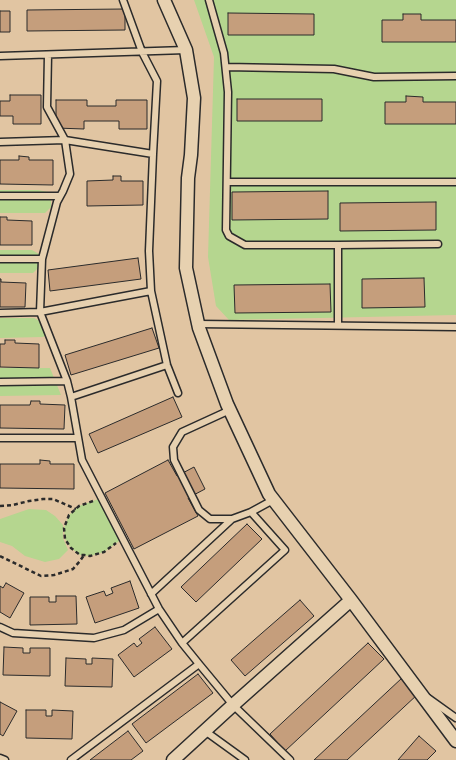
<!DOCTYPE html>
<html>
<head>
<meta charset="utf-8">
<style>
  body { margin:0 }
  canvas { display:block; background:#e1c5a2 }
</style>
</head>
<body>
<canvas width="456" height="760"></canvas>
<script>
const ctx = document.querySelector('canvas').getContext('2d');
ctx.lineJoin = 'round';
function fill(path, color) { ctx.fillStyle = color; ctx.fill(path, 'evenodd'); }
const poly = rows => new Path2D(rows.map(r => 'M' + r).join(''));
function stroke(path, color, width, dash) { ctx.strokeStyle = color; ctx.lineWidth = width; ctx.lineCap = dash ? 'butt' : 'round'; ctx.setLineDash(dash || []); ctx.stroke(path); }
fill(poly([
  [194,0,456,0,456,315,229,320,216,306,208,257,214,57],
  [0,190,38,190,48,192,51,201,51,207,45,213,0,213],
  [0,250,32,250,39,254,40,263,39,267,33,273,0,273],
  [0,318,34,318,38,320,43,329,45,336,43,337,0,338],
  [0,368,50,368,61,395,0,396],
  [101,498,122,539,104,552,90,556,80,555,71,548,65,539,64,528,69,515,79,506],
  [29,509,46,510,55,516,63,525,63,538,68,550,59,559,45,562,25,556,12,546,0,542,0,519]
]), '#b5d68f');
const building = poly([
  [125,9,125,30,27,31,27,10,125,9],
  [0,11,10,11,10,32,0,32,0,11],
  [228,13,314,14,314,35,228,35,228,13],
  [403,14,421,14,421,20,456,20,456,42,382,42,382,20,403,20,403,14],
  [10,95,41,95,41,124,13,124,13,116,0,116,0,101,10,101,10,95],
  [406,96,423,97,423,102,456,102,456,124,385,124,385,102,406,102,406,96],
  [237,99,322,99,322,121,237,121,237,99],
  [56,100,87,100,87,106,116,106,116,100,147,100,147,129,119,129,119,121,84,121,84,129,56,128,56,100],
  [19,156,29,157,29,160,53,160,53,185,0,184,0,160,19,160,19,156],
  [113,176,121,176,121,181,143,181,143,205,87,206,87,181,113,180,113,176],
  [328,191,328,219,232,220,232,192,328,191],
  [436,202,436,230,340,231,340,203,436,202],
  [0,217,7,217,7,220,32,221,32,245,0,245,0,217],
  [138,258,141,279,50,291,48,270,138,258],
  [424,278,425,307,362,308,362,279,424,278],
  [0,279,1,279,1,282,26,283,25,307,0,307,0,279],
  [330,284,331,312,235,313,234,285,330,284],
  [152,328,159,348,71,375,65,355,152,328],
  [5,340,15,340,15,343,39,344,39,368,0,367,0,344,5,344,5,340],
  [173,397,182,417,98,453,89,434,173,397],
  [31,401,40,401,40,404,65,405,64,429,0,428,0,405,30,405,31,401],
  [40,460,50,461,50,464,74,464,74,489,0,488,0,464,40,464,40,460],
  [168,460,177,476,194,467,205,489,188,498,198,516,134,549,105,493,168,460],
  [247,524,262,539,196,602,181,587,247,524],
  [130,581,139,608,95,623,86,597,104,591,106,596,113,593,111,588,130,581],
  [6,583,24,593,10,618,0,612,0,586,3,588,6,583],
  [56,596,76,596,77,624,30,625,30,597,49,597,49,602,56,602,56,596],
  [300,600,314,616,245,676,231,660,300,600],
  [155,627,172,649,134,677,118,655,134,643,137,647,142,643,139,639,155,627],
  [368,643,384,659,285,751,270,734,368,643],
  [4,647,23,648,23,653,30,653,30,648,50,648,50,676,3,675,4,647],
  [66,658,86,659,86,664,92,664,92,658,113,659,112,687,65,686,66,658],
  [198,674,213,693,146,743,132,724,198,674],
  [402,678,418,694,347,760,314,760,402,678],
  [0,702,17,711,3,736,0,734,0,702],
  [26,710,46,710,46,716,52,716,52,710,73,711,72,739,26,738,26,710],
  [128,731,143,751,131,760,90,760,128,731],
  [419,736,436,751,427,760,398,760,419,736]
]);
fill(building, '#c59e7c');
stroke(building, '#2b2b2b', 1);
const lane = poly([
  [123,0,142,52,157,81,153,154,149,251,151,291,167,365,178,393],
  [209,0,224,53,228,92,226,230,229,236,245,245,338,245,338,325],
  [48,55,47,107,65,140,70,174,63,191,57,202,42,259,40,312,67,381,71,397],
  [0,56,186,50],
  [226,67,334,69,374,77,456,76],
  [0,142,65,140,153,154],
  [227,182,456,182],
  [0,196,60,196],
  [338,245,438,244],
  [0,259,42,259],
  [0,313,40,312,151,291],
  [198,324,456,327],
  [0,382,67,381],
  [230,410,182,432,173,447,174,460,199,510,210,519,232,519],
  [0,438,78,438],
  [251,512,273,500],
  [151,594,232,519,251,512,285,550,182,643],
  [0,627,13,633,94,638,124,630,159,609],
  [199,664,233,705,290,760],
  [428,698,456,718],
  [205,731,245,760],
  [0,758,5,760],
  [71,760,199,664,182,643,159,609,82,460,71,397,167,365]
]);
const street = poly([
  [164,0,186,50,194,98,191,155,188,178,186,268,199,328,227,404,269,494,351,600,456,741],
  [173,760,233,705,351,600]
]);
stroke(lane, '#2b2b2b', 9);
stroke(street, '#2b2b2b', 15);
stroke(poly([
  [93,501,79,506,69,515,64,528,65,539,71,548,80,555,84,555,90,556,104,552,116,543],
  [0,506,13,505,29,501,43,499,53,499,76,509],
  [0,556,41,576,54,575,73,569,80,561,84,555]
]), '#2b2b2b', 2.5, [4, 3]);
stroke(lane, '#e7d1b0', 6);
stroke(street, '#e7d1b0', 12);
</script>
</body>
</html>
